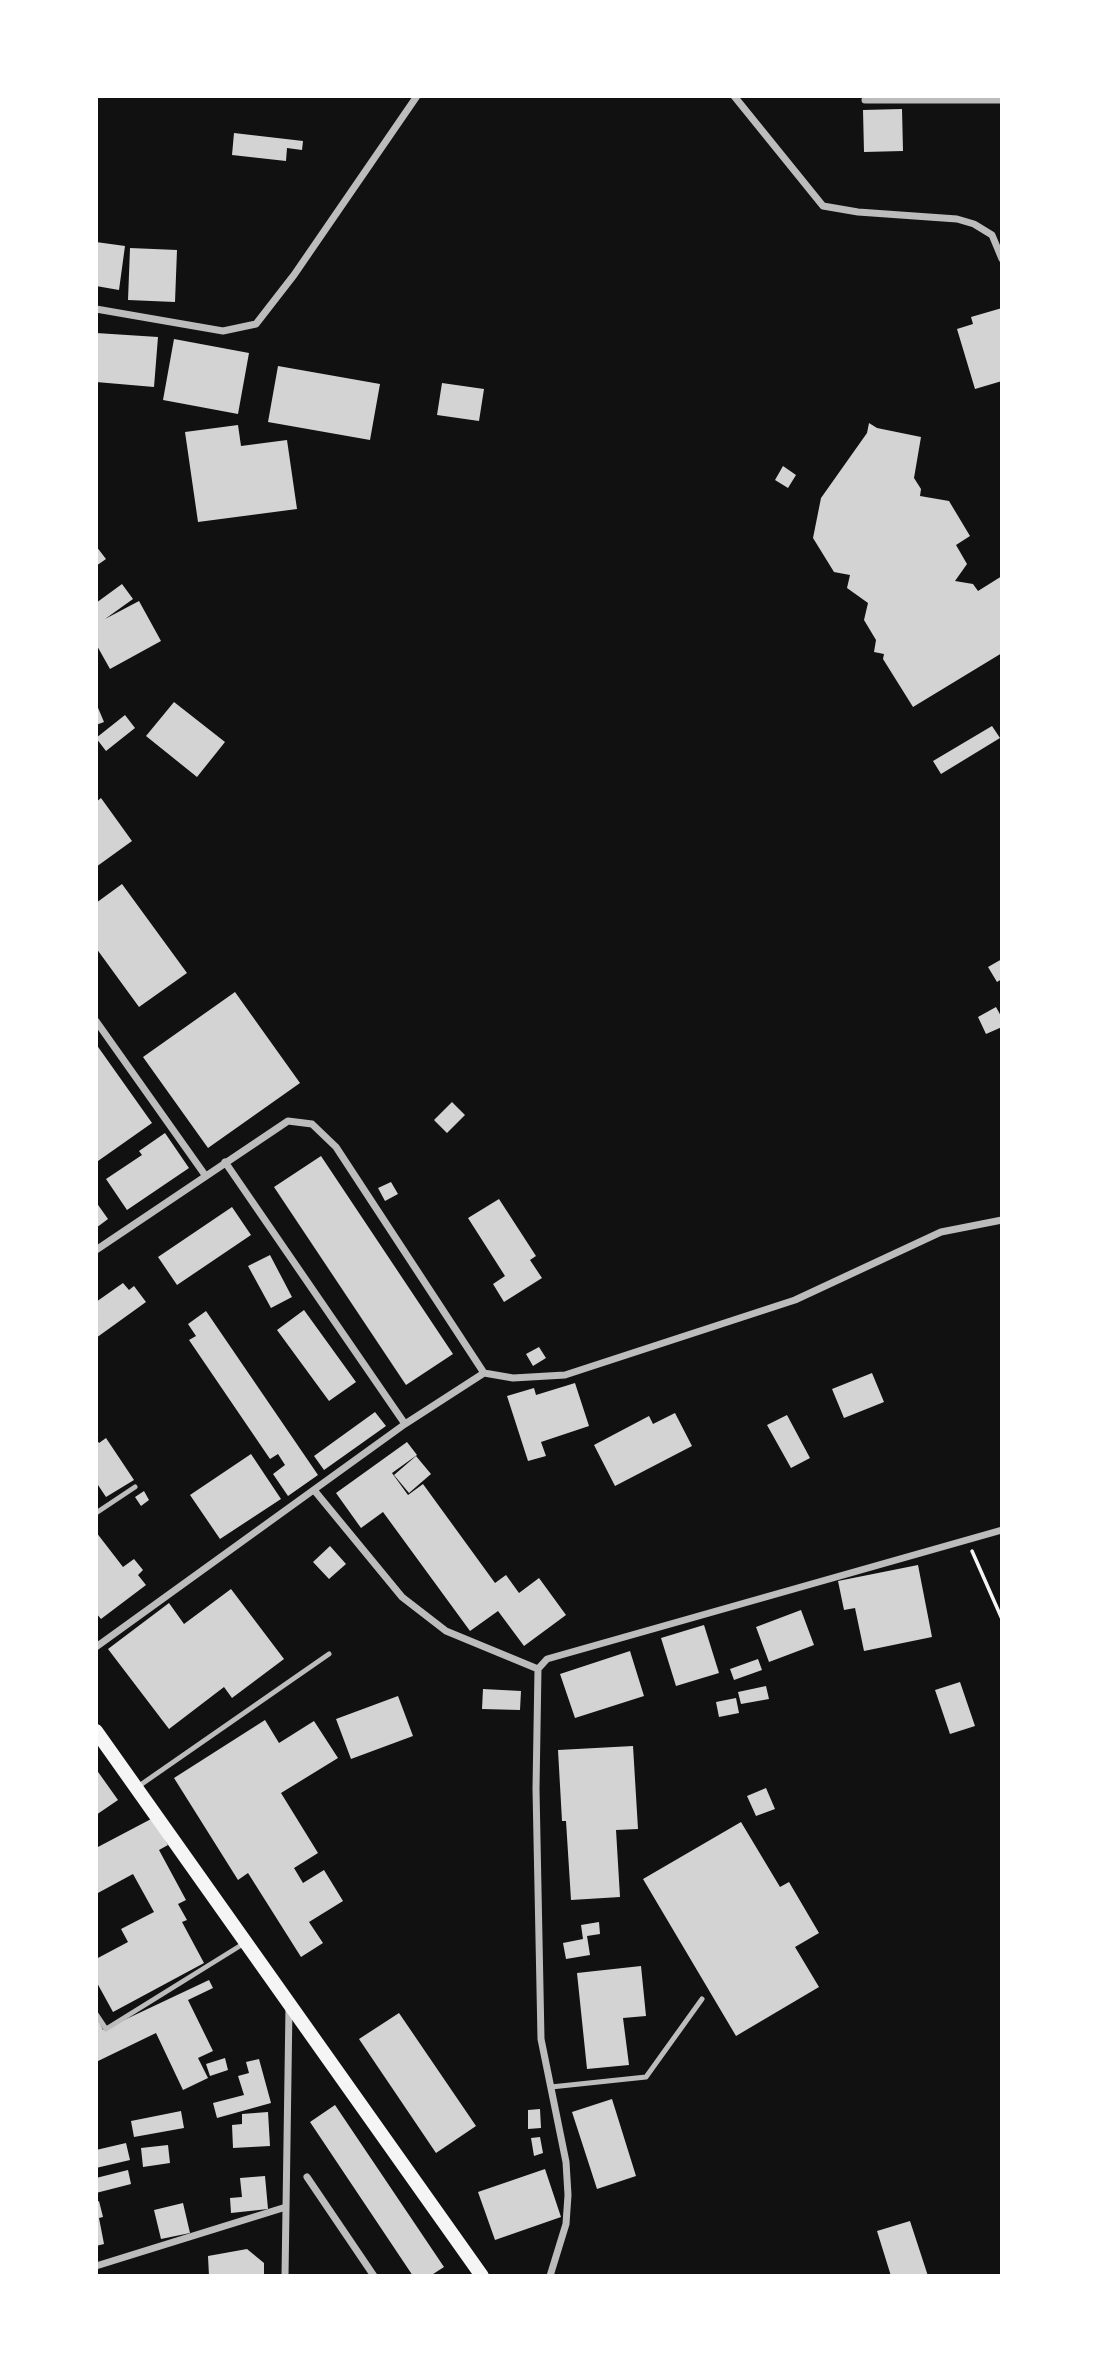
<!DOCTYPE html>
<html>
<head>
<meta charset="utf-8">
<style>
  body { margin:0 }
  #map { position:relative; width:1098px; height:2372px; overflow:hidden; background:#111; font-family:"PT Sans Narrow",sans-serif }
  canvas { display:block }
  .frame { position:absolute; inset:0; border:98px solid #fff; pointer-events:none }
</style>
</head>
<body>
<div id="map">
<canvas width="1098" height="2372"></canvas>
<div class="frame"></div>
</div>
<script>
const ctx = document.querySelector('canvas').getContext('2d');
ctx.lineJoin = 'round';
function fill(path, color) { ctx.fillStyle = color; ctx.fill(path, 'evenodd'); }
const poly = rows => new Path2D(rows.map(r => 'M' + r).join(''));
function stroke(path, color, width, dash) { ctx.strokeStyle = color; ctx.lineWidth = width; ctx.lineCap = dash ? 'butt' : 'round'; ctx.setLineDash(dash || []); ctx.stroke(path); }
fill(poly([
  [902,109,903,151,864,152,863,110],
  [234,133,303,141,302,150,287,148,286,161,232,155],
  [96,242,125,246,119,290,96,286],
  [130,248,177,250,175,302,128,300],
  [1002,308,1002,381,975,389,957,329,973,324,971,317],
  [96,333,158,337,154,387,96,382],
  [174,339,249,353,238,414,163,400],
  [278,366,380,384,370,440,268,422],
  [442,383,484,389,479,421,437,415],
  [869,423,877,428,921,437,914,478,921,489,920,496,949,501,970,536,956,545,967,564,955,581,973,584,978,591,1002,576,1002,653,913,707,883,659,884,654,874,652,876,640,864,620,868,603,847,588,850,575,834,572,813,538,821,498,867,433],
  [238,425,241,446,287,440,297,509,198,522,185,432],
  [783,466,796,475,788,488,775,480],
  [96,546,106,559,96,566],
  [122,584,133,599,105,619,139,601,161,641,110,669,96,644,96,603],
  [174,702,225,742,197,777,146,736],
  [96,703,104,722,96,725],
  [125,715,135,728,106,751,96,738],
  [992,726,1000,738,941,774,933,761],
  [101,798,132,841,96,867,96,802],
  [122,884,187,973,139,1007,96,948,96,903],
  [1002,959,1002,979,997,982,988,967],
  [235,992,300,1083,208,1148,143,1057],
  [996,1007,1002,1018,1002,1027,986,1034,978,1017],
  [96,1044,152,1123,98,1161,96,1159],
  [452,1102,465,1115,447,1133,434,1120],
  [165,1133,189,1168,127,1210,106,1179,142,1155,139,1151],
  [321,1156,453,1354,406,1385,274,1187],
  [391,1182,398,1194,385,1201,378,1188],
  [499,1199,536,1256,530,1260,542,1278,504,1302,493,1284,505,1276,468,1218],
  [96,1202,108,1219,96,1228],
  [232,1207,251,1235,177,1285,158,1257],
  [270,1255,292,1297,271,1308,248,1266],
  [123,1283,129,1290,134,1286,146,1302,96,1338,96,1302],
  [304,1310,356,1382,329,1401,277,1330],
  [206,1311,318,1475,288,1496,273,1474,285,1465,278,1454,270,1459,189,1340,196,1336,188,1324],
  [539,1347,546,1358,533,1366,526,1354],
  [872,1373,884,1402,844,1418,832,1389],
  [575,1383,589,1426,541,1442,546,1456,528,1461,507,1396,534,1388,536,1395],
  [375,1412,386,1426,324,1470,314,1456],
  [675,1413,692,1446,615,1486,594,1445,649,1416,653,1424],
  [787,1415,810,1458,791,1468,767,1425],
  [106,1438,134,1480,106,1497,96,1482,96,1439,99,1443],
  [407,1442,417,1455,392,1473,408,1495,423,1484,495,1583,506,1575,519,1593,539,1578,566,1615,524,1646,498,1611,470,1631,383,1512,361,1528,336,1493],
  [251,1454,281,1499,220,1539,190,1495],
  [416,1456,431,1474,409,1493,394,1475],
  [144,1491,149,1500,141,1506,135,1497],
  [96,1532,123,1567,134,1559,143,1570,138,1575,146,1585,101,1619,96,1613],
  [330,1546,346,1564,329,1579,313,1562],
  [918,1565,932,1637,864,1651,855,1608,844,1610,838,1581],
  [231,1589,284,1659,232,1698,224,1687,169,1729,108,1649,169,1603,184,1624],
  [801,1610,814,1645,769,1662,756,1627],
  [704,1625,719,1673,676,1686,661,1638],
  [630,1651,644,1696,575,1718,560,1674],
  [758,1659,762,1670,734,1680,730,1669],
  [960,1682,975,1726,950,1734,935,1690],
  [766,1686,769,1699,741,1704,738,1692],
  [483,1689,521,1691,520,1710,482,1709],
  [398,1696,413,1736,351,1759,336,1719],
  [736,1698,739,1713,719,1717,716,1702],
  [265,1720,279,1743,314,1721,338,1758,281,1793,318,1853,294,1868,303,1883,324,1870,343,1901,309,1922,323,1943,301,1957,248,1873,238,1880,174,1778],
  [633,1746,638,1829,616,1830,620,1897,571,1900,566,1821,562,1821,558,1750],
  [96,1769,118,1800,96,1815],
  [766,1788,775,1809,756,1816,747,1796],
  [153,1818,168,1845,159,1850,186,1900,178,1904,187,1920,182,1922,204,1963,113,2012,96,1981,96,1959,128,1942,121,1929,154,1912,133,1874,96,1894,96,1848],
  [741,1822,780,1887,789,1882,819,1933,795,1947,819,1987,736,2036,643,1879],
  [599,1922,600,1934,587,1936,590,1955,566,1959,563,1943,583,1939,581,1925],
  [641,1966,646,2016,623,2018,629,2065,587,2069,577,1973],
  [209,1980,213,1988,188,2000,213,2051,198,2058,208,2078,183,2090,156,2033,96,2062,96,2015,103,2030],
  [399,2013,476,2126,436,2153,359,2039],
  [225,2058,228,2070,210,2076,206,2064],
  [259,2059,271,2103,217,2118,213,2103,244,2095,238,2076,249,2073,246,2062],
  [612,2099,636,2176,597,2189,572,2112],
  [335,2105,444,2267,430,2276,413,2276,310,2122],
  [540,2109,541,2128,528,2129,528,2110],
  [181,2111,184,2128,134,2137,131,2121],
  [268,2112,270,2146,233,2148,232,2125,242,2124,242,2114],
  [540,2137,543,2153,534,2156,531,2138],
  [126,2143,130,2160,96,2168,96,2150],
  [168,2145,170,2163,143,2167,141,2148],
  [545,2169,561,2217,495,2240,478,2192],
  [128,2170,131,2184,96,2193,96,2178],
  [265,2176,268,2209,231,2213,230,2198,242,2197,240,2178],
  [99,2201,103,2217,99,2218,104,2244,96,2246,96,2202],
  [183,2203,190,2233,161,2239,154,2210],
  [910,2221,928,2276,891,2276,877,2231],
  [247,2249,264,2263,264,2276,209,2276,208,2256]
]), '#d3d3d3');
stroke(poly([
  [972,1551,1002,1619]
]), '#f5f5f5', 3.5);
stroke(poly([
  [96,1513,135,1487],
  [136,1788,329,1654],
  [96,2014,106,2029,243,1944],
  [551,2087,646,2077,702,1999]
]), '#bcbcbc', 5);
stroke(poly([
  [734,96,823,206,858,212,957,219,974,224,992,235,1002,259],
  [865,100,1002,100],
  [96,309,223,331,256,324,294,275,417,96],
  [96,1021,205,1175],
  [225,1162,405,1424],
  [96,1250,288,1121,312,1124,336,1147,484,1373],
  [314,1490,402,1597,446,1631,538,1669,536,1789,541,2039,566,2162,568,2195,566,2224,550,2276],
  [96,1647,405,1424,484,1373,513,1378,565,1375,795,1300,941,1232,1002,1220],
  [538,1669,547,1659,1002,1530],
  [307,2177,374,2276],
  [96,2266,286,2207],
  [285,2276,289,2007]
]), '#bcbcbc', 7);
stroke(poly([
  [96,1731,482,2276]
]), '#f5f5f5', 14);
</script>
</body>
</html>
